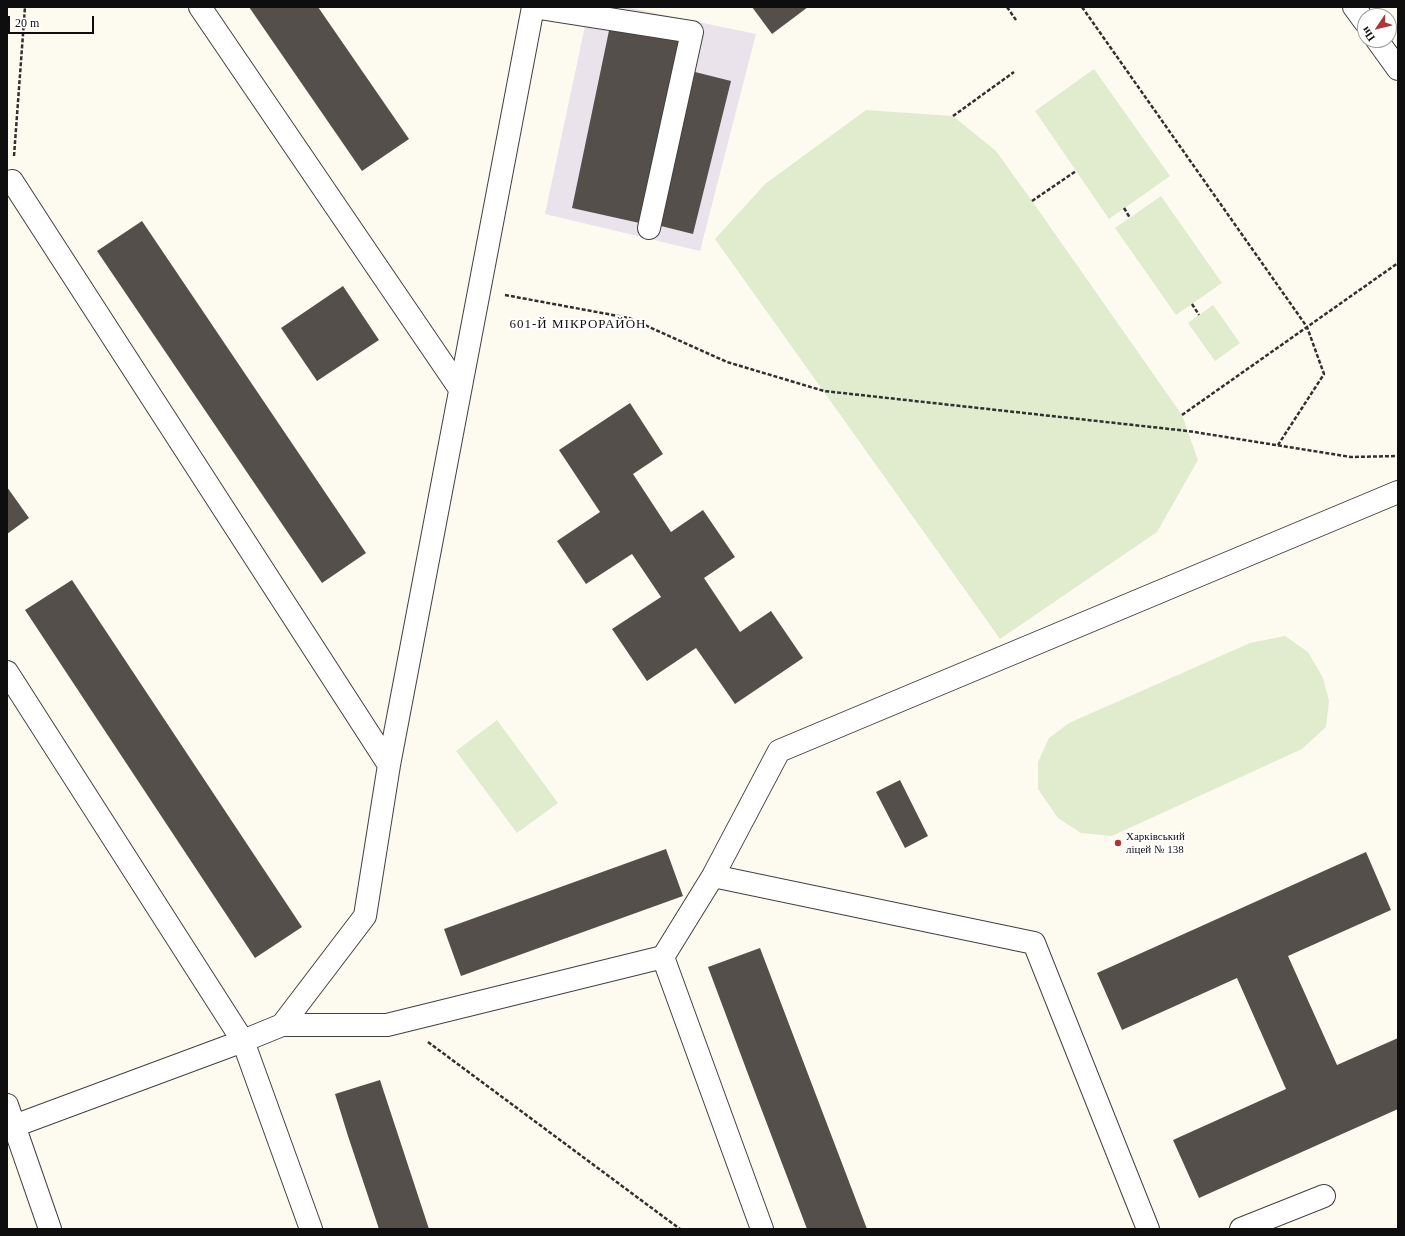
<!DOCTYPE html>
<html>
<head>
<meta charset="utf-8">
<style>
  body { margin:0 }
  #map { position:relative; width:1405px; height:1236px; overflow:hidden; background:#fdfbf0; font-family:"Times New Roman",serif }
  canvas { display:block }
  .frame { position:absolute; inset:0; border:8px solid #0e0e0e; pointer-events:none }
  .north { position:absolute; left:1357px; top:8px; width:40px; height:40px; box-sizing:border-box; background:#fff; border:1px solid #9f9f9f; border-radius:50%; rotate:235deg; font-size:11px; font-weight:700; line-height:16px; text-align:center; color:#0e0e0e }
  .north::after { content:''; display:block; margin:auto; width:14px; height:18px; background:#ae3638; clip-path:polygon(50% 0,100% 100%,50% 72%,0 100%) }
  .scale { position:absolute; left:8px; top:16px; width:86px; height:18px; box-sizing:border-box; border:2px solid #0e0e0e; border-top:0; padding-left:5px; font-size:12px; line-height:14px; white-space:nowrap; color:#0e0e0e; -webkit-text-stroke:3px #fff; paint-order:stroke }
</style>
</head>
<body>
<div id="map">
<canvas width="1405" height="1236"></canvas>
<div class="frame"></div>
<div class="north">Пн</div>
<div class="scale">20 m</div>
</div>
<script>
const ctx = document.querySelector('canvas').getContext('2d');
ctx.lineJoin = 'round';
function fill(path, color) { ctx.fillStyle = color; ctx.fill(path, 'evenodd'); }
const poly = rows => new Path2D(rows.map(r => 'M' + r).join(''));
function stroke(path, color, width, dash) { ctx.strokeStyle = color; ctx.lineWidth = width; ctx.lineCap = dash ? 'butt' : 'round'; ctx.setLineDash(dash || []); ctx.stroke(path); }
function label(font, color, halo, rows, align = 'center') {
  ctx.font = font + ' "Times New Roman",serif'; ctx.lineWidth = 4; ctx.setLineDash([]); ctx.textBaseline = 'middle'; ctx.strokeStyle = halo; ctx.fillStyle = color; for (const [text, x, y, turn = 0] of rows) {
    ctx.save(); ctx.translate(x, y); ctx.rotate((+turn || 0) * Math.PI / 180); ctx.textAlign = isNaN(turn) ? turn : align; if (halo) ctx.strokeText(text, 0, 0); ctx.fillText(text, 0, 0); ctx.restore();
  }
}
fill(poly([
  [589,7,626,7,756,34,700,251,545,214]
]), '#ebe3eb');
fill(poly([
  [1094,69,1170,176,1109,219,1035,111],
  [866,110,953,116,996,151,1032,201,1182,415,1198,460,1157,532,1000,639,715,239,765,184],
  [1161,196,1222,283,1176,315,1115,228],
  [1213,305,1240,343,1215,361,1188,323],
  [1285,636,1308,652,1323,678,1329,701,1326,727,1302,749,1112,836,1081,833,1058,818,1038,789,1038,762,1049,738,1069,723,1250,643],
  [497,720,558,803,517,833,456,751]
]), '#e1ecce');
fill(poly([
  [249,7,318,7,409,139,362,171],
  [752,7,808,7,772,34],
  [611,21,683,37,644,224,572,208],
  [695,72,731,81,693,234,657,225],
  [142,221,366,553,322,583,97,251],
  [343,286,379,340,317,381,281,328],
  [630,403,663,454,633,474,671,532,703,510,735,557,704,578,740,632,771,611,803,658,735,704,696,648,647,681,612,629,661,597,632,554,586,584,557,541,600,512,559,450],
  [7,487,29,518,7,534],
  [72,580,302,927,255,958,25,610],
  [900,780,928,836,905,848,876,792],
  [666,849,683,896,461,976,444,929],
  [1366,852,1391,910,1288,956,1337,1065,1398,1038,1398,1109,1199,1198,1173,1140,1286,1089,1237,978,1122,1030,1097,973],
  [760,948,867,1229,807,1229,748,1074,708,967],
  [380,1080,429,1229,379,1229,348,1136,335,1094]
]), '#554f4b');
const minor = poly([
  [200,7,460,389],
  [533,7,692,32,649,228],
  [1354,7,1365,22],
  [1377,40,1398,69],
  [7,185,12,181,389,765],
  [7,672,243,1041,311,1229],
  [713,876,1034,943,1148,1229],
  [663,957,762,1229],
  [282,1025,387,1025,663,957,713,876,779,751,1398,492],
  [7,1105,50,1229],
  [14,1126,243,1041,282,1025,365,916,389,765,533,7],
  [1241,1229,1324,1196]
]);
stroke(minor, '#414141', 24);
stroke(poly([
  [1007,7,1016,20],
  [1082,7,1307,327,1324,374,1278,445],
  [953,116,1014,72],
  [14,156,25,7],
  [1032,201,1076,171],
  [1124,208,1130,218],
  [505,295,629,318,727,362,824,391,1188,431,1351,457,1398,456],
  [1192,304,1199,315],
  [1182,415,1398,263],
  [428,1042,680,1229]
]), '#303030', 2.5, [4, 2]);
stroke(minor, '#fff', 22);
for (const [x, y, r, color] of [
  [1118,843,4,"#ae3638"]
]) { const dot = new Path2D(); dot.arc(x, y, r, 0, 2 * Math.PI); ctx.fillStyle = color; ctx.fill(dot); stroke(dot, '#fff', 1.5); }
label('11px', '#0e0e0e', '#fff', [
  ["Харківський",1126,837],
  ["ліцей № 138",1126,850]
], 'left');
ctx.letterSpacing = '1px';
label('13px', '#0e0e0e', '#fff', [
  ["601-Й МІКРОРАЙОН",578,325]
]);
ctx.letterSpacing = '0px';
</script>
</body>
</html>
